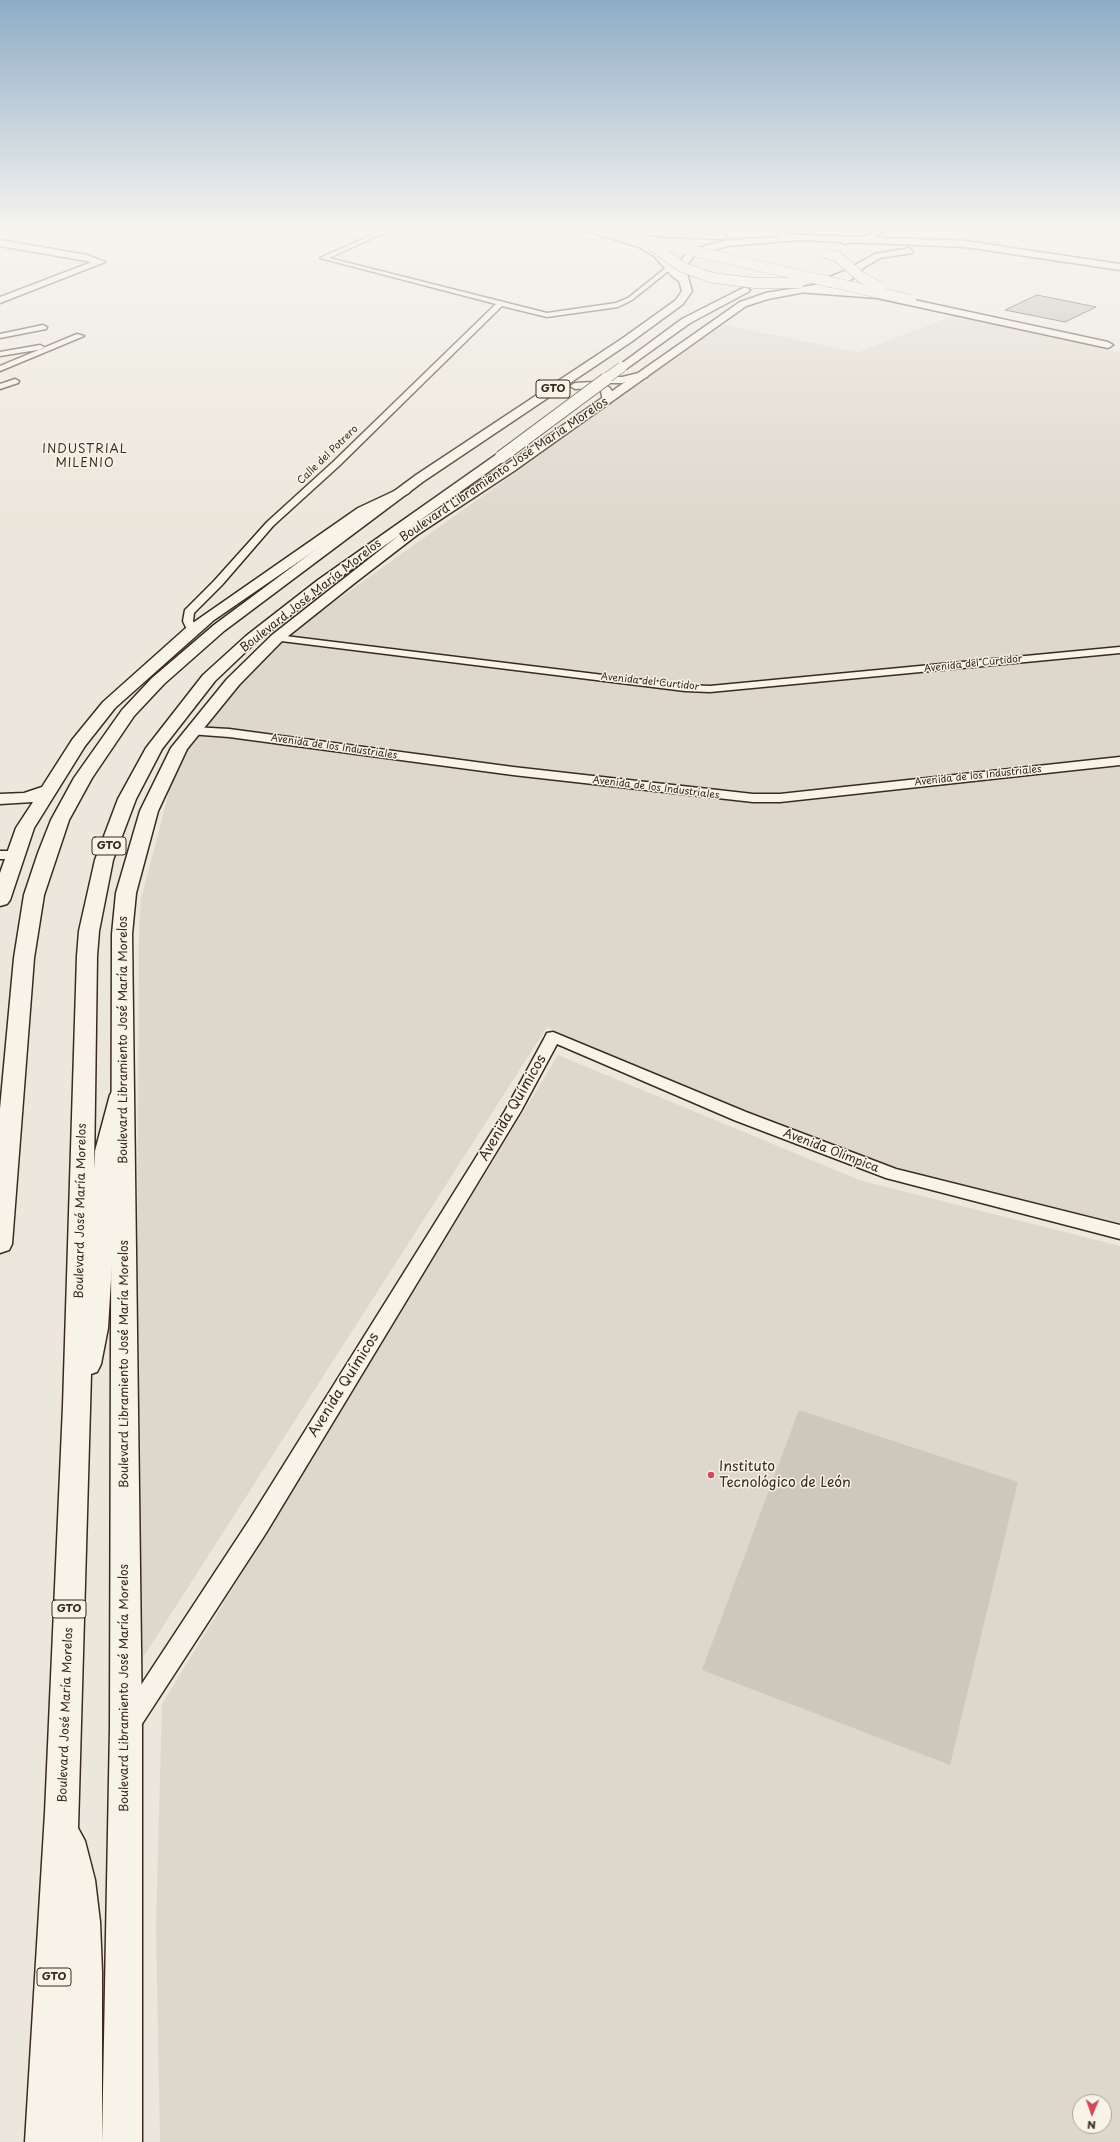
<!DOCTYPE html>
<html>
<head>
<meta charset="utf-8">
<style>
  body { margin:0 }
  #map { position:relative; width:1120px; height:2142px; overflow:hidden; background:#ece7dc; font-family:"Playpen Sans",sans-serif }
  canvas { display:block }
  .north { position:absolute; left:1072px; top:2094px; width:40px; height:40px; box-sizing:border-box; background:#f7f3e8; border:1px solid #aca397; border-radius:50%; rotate:182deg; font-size:11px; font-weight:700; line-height:16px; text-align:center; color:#3b2a1e }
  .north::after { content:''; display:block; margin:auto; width:14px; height:18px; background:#d1495b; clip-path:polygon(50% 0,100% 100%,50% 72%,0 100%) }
</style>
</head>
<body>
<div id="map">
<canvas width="1120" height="2142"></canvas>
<div class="north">N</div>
</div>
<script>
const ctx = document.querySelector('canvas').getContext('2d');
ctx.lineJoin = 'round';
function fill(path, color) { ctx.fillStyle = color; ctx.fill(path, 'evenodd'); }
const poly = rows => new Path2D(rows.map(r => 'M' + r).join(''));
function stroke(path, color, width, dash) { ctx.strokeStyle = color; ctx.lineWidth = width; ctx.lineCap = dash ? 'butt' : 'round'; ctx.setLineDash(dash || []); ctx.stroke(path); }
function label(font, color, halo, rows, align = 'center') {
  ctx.font = font + ' "Playpen Sans",sans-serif'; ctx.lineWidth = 3; ctx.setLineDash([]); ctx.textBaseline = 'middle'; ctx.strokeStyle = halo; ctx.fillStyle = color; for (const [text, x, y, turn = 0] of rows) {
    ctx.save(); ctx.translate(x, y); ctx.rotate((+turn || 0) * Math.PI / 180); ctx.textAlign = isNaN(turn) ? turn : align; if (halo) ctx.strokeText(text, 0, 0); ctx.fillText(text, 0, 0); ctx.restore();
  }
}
fill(poly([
  [972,227,1120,227,1120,247,1001,240,1004,246,970,242,980,239],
  [955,315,1120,352,1120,1228,872,1167,547,1027,135,1670,139,927,141,899,181,746,281,640,691,347,725,325,858,352],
  [558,1055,862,1181,1120,1246,1120,2142,160,2142,156,1926,162,1704],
  [1080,2102,1104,2102,1104,2126,1080,2126]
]), '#ddd7cc');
fill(poly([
  [799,1410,1018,1482,950,1765,702,1670]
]), '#cec8bc');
const building = poly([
  [1037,295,1096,307,1065,322,1005,310,1037,295]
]);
fill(building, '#bab2a7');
stroke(building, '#3b2a1e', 1);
const street = poly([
  [389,227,397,227,329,258,547,313,616,303,628,298,667,267,672,268,632,300,618,307,547,317,502,306,339,466,273,526,222,585,194,613,193,621,197,630,196,632,188,632,183,621,185,610,214,581,267,522,333,462,496,304,320,258,389,227],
  [782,227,790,227,784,232,798,237,798,239,779,234,778,230,782,227],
  [881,227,888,227,874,238,844,244,841,242,870,235,881,227],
  [43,325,47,327,46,329,0,338,0,334,43,325],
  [77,334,84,336,0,371,0,366,77,334],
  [40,345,44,347,43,349,0,356,0,352,40,345],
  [15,379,19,381,18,383,0,389,0,384,15,379],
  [277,635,685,685,710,686,1120,647,1120,653,710,692,685,691,273,640,272,638,273,636,277,635],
  [193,727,229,729,513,767,753,794,780,794,1120,757,1120,765,780,802,753,802,513,775,229,737,189,734,187,731,193,727],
  [0,851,16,851,23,855,16,859,0,859,0,851],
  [553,1032,746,1112,896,1169,1120,1225,1120,1239,886,1178,734,1120,557,1044,521,1111,266,1533,138,1730,130,1733,122,1730,118,1722,122,1714,250,1519,505,1111,545,1037,547,1033,553,1032]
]);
const secondary = poly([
  [0,240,87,255,105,262,0,303,0,297,92,262,0,246,0,240],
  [861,262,866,265,854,278,837,286,768,299,746,306,514,471,417,535,356,582,282,641,239,685,187,749,158,811,136,893,132,934,142,1728,142,2142,102,2142,110,1728,112,934,116,893,140,811,171,748,227,679,272,635,407,529,506,465,740,302,766,293,832,282,848,274,858,263,861,262],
  [405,486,411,490,409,493,368,514,214,620,115,708,85,746,34,828,10,900,7,904,0,906,0,873,16,828,33,802,0,804,0,794,24,793,42,787,72,740,103,702,187,627,358,508,405,486]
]);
const primary = poly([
  [573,227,587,227,645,243,660,252,676,270,675,267,690,250,728,240,778,237,782,234,965,241,1120,264,1120,270,965,247,798,240,728,246,696,254,685,267,692,291,683,304,631,342,424,481,224,631,164,684,134,716,92,778,69,820,44,895,34,958,12,1244,9,1250,0,1253,0,1109,14,958,24,895,38,853,51,820,74,778,122,710,152,678,214,625,416,475,623,338,676,300,682,291,679,281,672,276,654,256,639,247,573,227],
  [627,227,666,231,723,233,727,236,723,239,666,237,629,232,625,229,627,227],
  [909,248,913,251,912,253,880,258,853,274,833,281,830,282,825,279,847,270,875,254,909,248],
  [745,287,750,290,748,292,690,323,626,369,622,370,617,367,682,319,745,287],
  [801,287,840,288,877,292,1108,342,1113,345,1108,348,877,298,798,292,796,290,801,287],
  [643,372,648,375,647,377,622,383,607,383,602,380,607,377,622,377,643,372],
  [593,382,609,387,614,394,611,402,603,402,601,391,592,388,575,389,570,386,575,383,593,382],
  [501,453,507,457,505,460,328,586,256,642,215,681,162,749,136,799,113,860,99,931,97,956,94,1170,95,1151,110,1095,113,1090,121,1088,129,1090,132,1095,119,1151,108,1328,101,1364,97,1372,91,1374,78,1828,85,1841,95,1880,100,1922,102,1972,102,2142,25,2142,45,1813,63,1406,77,956,79,931,95,860,118,799,146,748,203,675,246,636,318,580,497,454,501,453]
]);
stroke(street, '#3b2a1e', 3);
stroke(secondary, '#3b2a1e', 3);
stroke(primary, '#3b2a1e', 3);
fill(street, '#f7f3e8');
fill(secondary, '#f7f3e8');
fill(primary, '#f7f3e8');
const primaryBridgeFar1 = poly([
  [608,232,911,300],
  [651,245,682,267,713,278,755,283,799,283],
  [822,252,838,257,861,277,880,287],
  [604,380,622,367]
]);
const primaryBridge = poly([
  [501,457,606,379]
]);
stroke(primaryBridgeFar1, '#3b2a1e', 11, []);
stroke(primaryBridge, '#3b2a1e', 14, []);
stroke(primaryBridgeFar1, '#f7f3e8', 10);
stroke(primaryBridge, '#f7f3e8', 12);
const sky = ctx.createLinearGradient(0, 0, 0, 527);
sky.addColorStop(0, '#8eacc6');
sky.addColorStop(0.43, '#f6f4ef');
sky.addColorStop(1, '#f6f4ef00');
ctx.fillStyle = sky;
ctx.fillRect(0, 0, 1120, 527);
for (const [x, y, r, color] of [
  [711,1475,4,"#d1495b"]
]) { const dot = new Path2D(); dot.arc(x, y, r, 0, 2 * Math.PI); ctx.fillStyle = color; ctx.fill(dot); stroke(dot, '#f7f3e8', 1.5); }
label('10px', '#3b2a1e', '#f7f3e8', [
  ["Calle del Potrero",328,455,-44],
  ["Avenida del Curtidor",973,664,-6],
  ["Avenida del Curtidor",650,682,6],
  ["Avenida de los Industriales",334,747,8],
  ["Avenida de los Industriales",978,776,-6],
  ["Avenida de los Industriales",656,788,7]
]);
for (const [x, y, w] of [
  [553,389,34],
  [109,846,34],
  [69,1609,34],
  [54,1977,34]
]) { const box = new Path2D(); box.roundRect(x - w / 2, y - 9, w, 18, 3); ctx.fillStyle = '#f7f3e8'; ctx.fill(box); stroke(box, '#3b2a1e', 1); }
label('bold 11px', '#3b2a1e', null, [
  ["GTO",553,389],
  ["GTO",109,846],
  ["GTO",69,1609],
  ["GTO",54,1977]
]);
ctx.letterSpacing = '1px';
label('12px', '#3b2a1e', '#f7f3e8', [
  ["INDUSTRIAL",85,450],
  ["MILENIO",85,464]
]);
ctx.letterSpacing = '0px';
label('12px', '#3b2a1e', '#f7f3e8', [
  ["Boulevard Libramiento José María Morelos",504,470,-34],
  ["Boulevard José María Morelos",311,596,-38],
  ["Boulevard Libramiento José María Morelos",124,1040,-90],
  ["Avenida Olímpica",831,1151,21],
  ["Boulevard José María Morelos",81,1211,-89],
  ["Boulevard Libramiento José María Morelos",125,1364,-90],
  ["Boulevard Libramiento José María Morelos",125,1688,-90],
  ["Boulevard José María Morelos",66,1715,-88]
]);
label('14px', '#3b2a1e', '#f7f3e8', [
  ["Avenida Químicos",513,1108,-60],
  ["Avenida Químicos",344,1385,-58]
]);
label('14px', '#3b2a1e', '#f7f3e8', [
  ["Instituto",719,1467],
  ["Tecnológico de León",719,1483]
], 'left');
</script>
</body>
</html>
